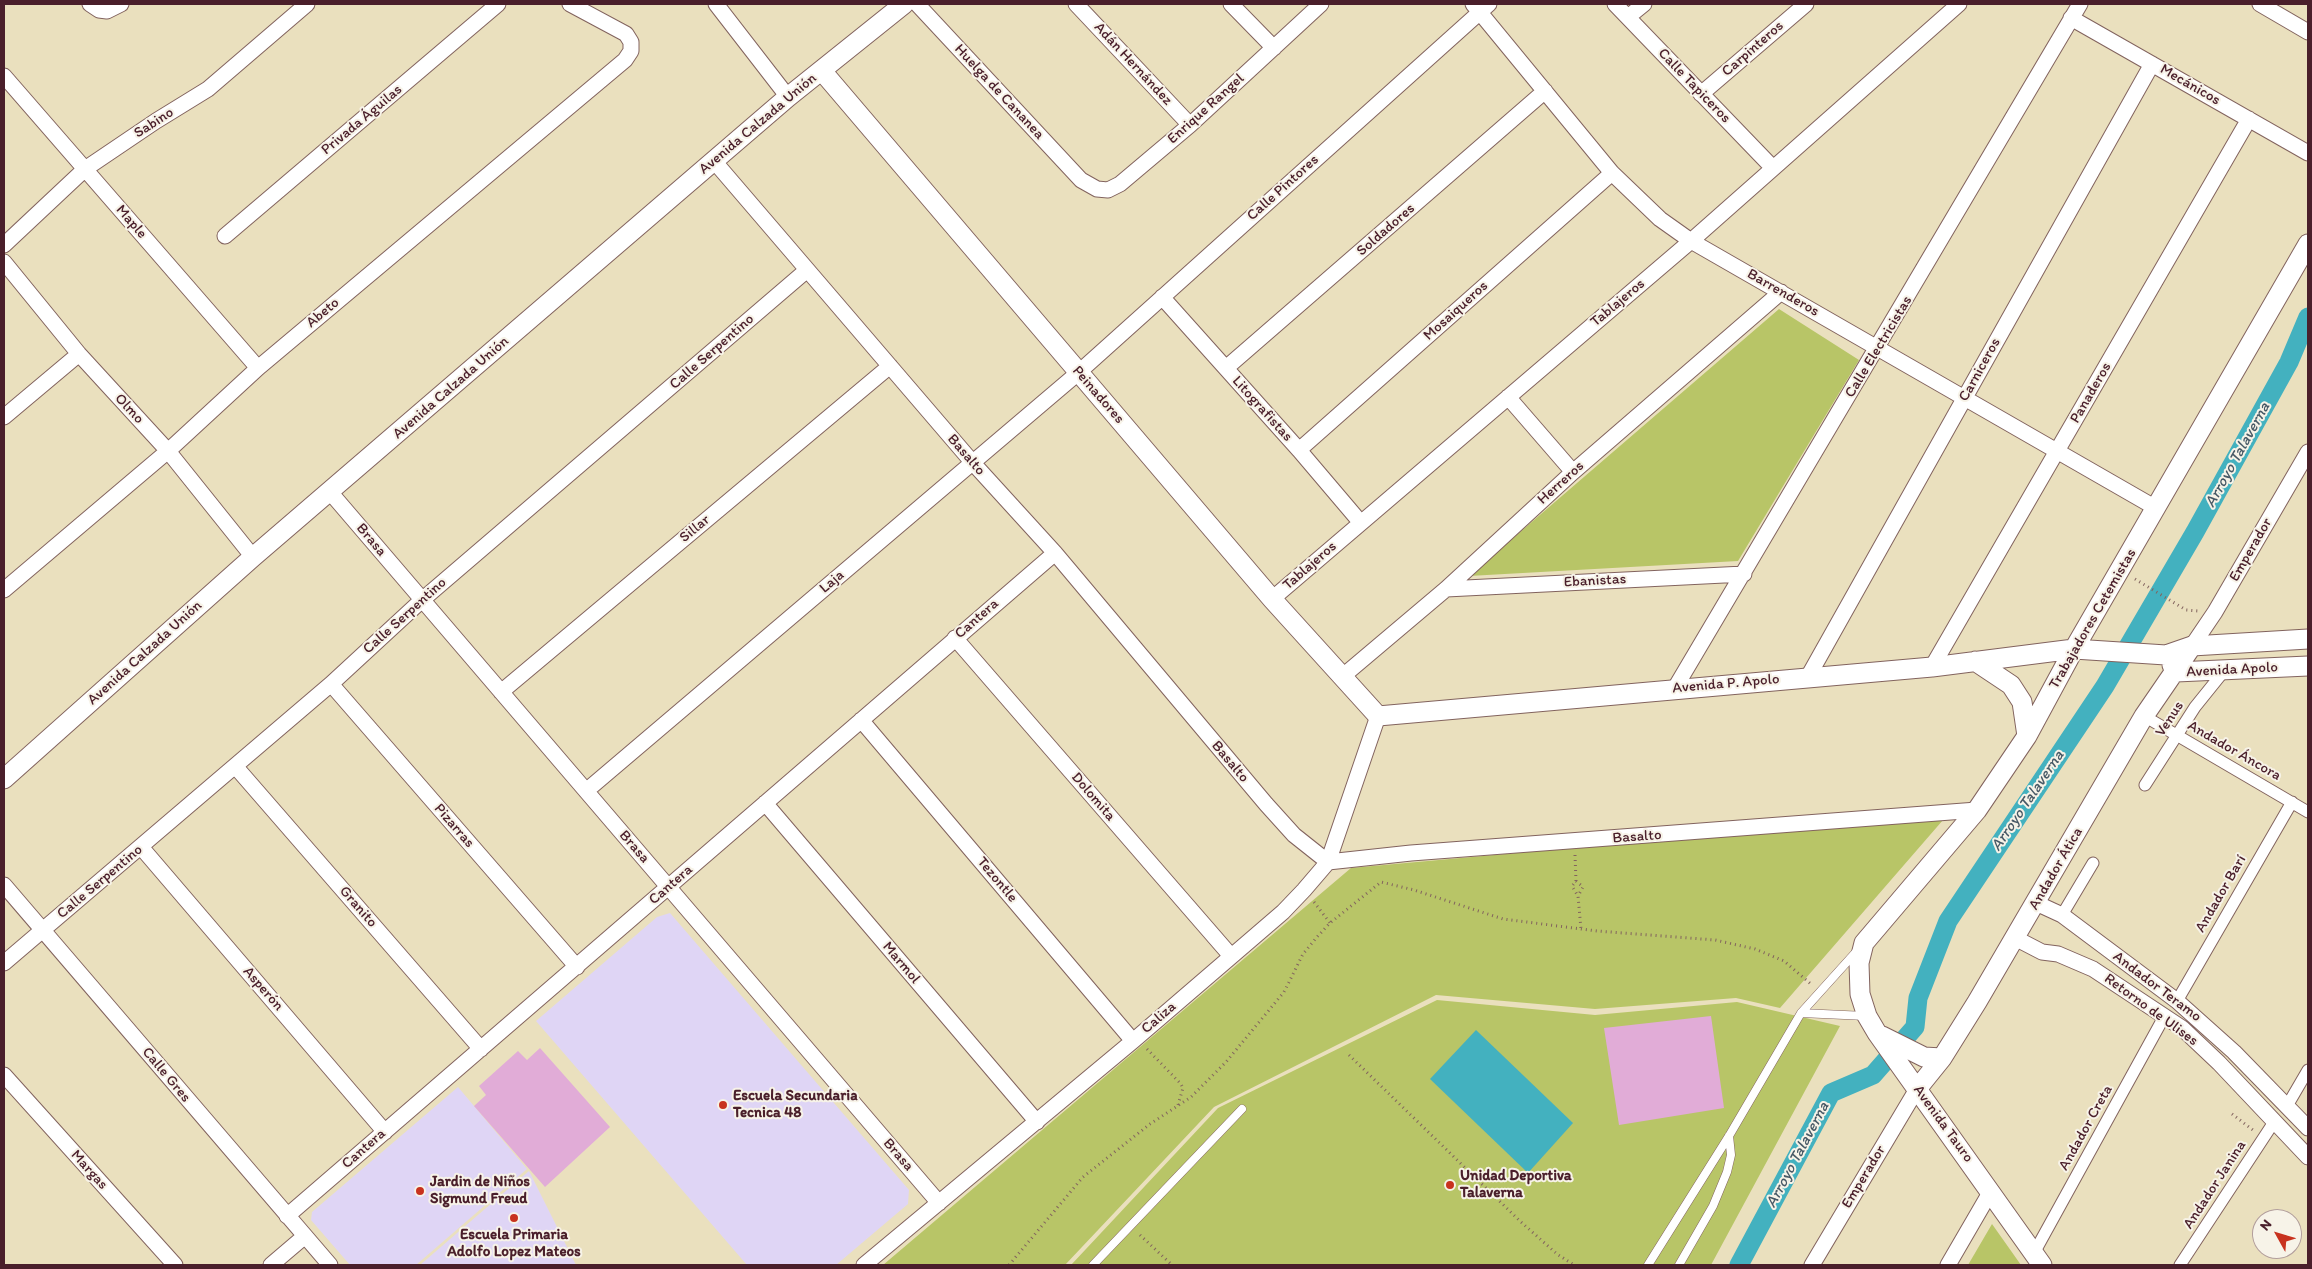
<!DOCTYPE html>
<html>
<head>
<meta charset="utf-8">
<style>
  body { margin:0 }
  #map { position:relative; width:2312px; height:1269px; overflow:hidden; background:#eae0be; font-family:Itim,sans-serif }
  canvas { display:block }
  .frame { position:absolute; inset:0; border:5px solid #4a1f2b; pointer-events:none }
  .north { position:absolute; left:2252px; top:1209px; width:50px; height:50px; box-sizing:border-box; background:#f7f3e8; border:1px solid #b29e9c; border-radius:50%; rotate:309deg; font-size:14px; font-weight:700; line-height:20px; text-align:center; color:#4a1f2b }
  .north::after { content:''; display:block; margin:auto; width:18px; height:22px; background:#c8321e; clip-path:polygon(50% 0,100% 100%,50% 72%,0 100%) }
</style>
</head>
<body>
<div id="map">
<canvas width="2312" height="1269"></canvas>
<div class="frame"></div>
<div class="north">N</div>
</div>
<script>
const ctx = document.querySelector('canvas').getContext('2d');
ctx.lineJoin = 'round';
function fill(path, color) { ctx.fillStyle = color; ctx.fill(path, 'evenodd'); }
const poly = rows => new Path2D(rows.map(r => 'M' + r).join(''));
function stroke(path, color, width, dash) { ctx.strokeStyle = color; ctx.lineWidth = width; ctx.lineCap = dash ? 'butt' : 'round'; ctx.setLineDash(dash || []); ctx.stroke(path); }
function label(font, color, halo, rows, align = 'center') {
  ctx.font = font + ' Itim,sans-serif'; ctx.lineWidth = 4; ctx.setLineDash([]); ctx.textBaseline = 'middle'; ctx.strokeStyle = halo; ctx.fillStyle = color; for (const [text, x, y, turn = 0] of rows) {
    ctx.save(); ctx.translate(x, y); ctx.rotate((+turn || 0) * Math.PI / 180); ctx.textAlign = isNaN(turn) ? turn : align; if (halo) ctx.strokeText(text, 0, 0); ctx.fillText(text, 0, 0); ctx.restore();
  }
}
fill(poly([
  [670,913,909,1190,908,1204,836,1265,747,1265,536,1021,657,917],
  [458,1087,527,1169,416,1265,350,1265,311,1220,312,1212],
  [529,1171,576,1265,420,1265]
]), '#dfd5f5');
fill(poly([
  [1779,309,1859,360,1738,561,1469,576],
  [1943,820,1780,1008,1736,998,1595,1009,1436,995,1214,1107,1065,1265,883,1265,1351,868,1648,841],
  [1437,1000,1595,1015,1737,1002,1840,1026,1711,1265,1071,1265,1218,1108],
  [1992,1224,2021,1265,1968,1265]
]), '#b8c567');
fill(poly([
  [1476,1030,1573,1123,1528,1173,1430,1079]
]), '#43b1bf');
stroke(poly([
  [1739,1265,1831,1093,1873,1075,1915,1027,1918,998,1948,921,2105,686,2195,532,2289,362,2308,317]
]), '#43b1bf', 19);
fill(poly([
  [1711,1016,1724,1108,1619,1125,1604,1028],
  [540,1048,610,1127,545,1187,474,1106,486,1095,479,1086,518,1051,527,1060]
]), '#e1acd7');
const service = poly([
  [1801,1013,1866,1016],
  [1093,1265,1242,1109],
  [1648,1265,1729,1136,1801,1013,1856,952],
  [1679,1265,1713,1206,1727,1172,1731,1155,1729,1136]
]);
const pedestrian = poly([
  [2144,716,2308,812],
  [2145,785,2195,707,2224,671],
  [2062,915,2093,863],
  [2177,1001,2292,802],
  [2287,1106,2308,1070],
  [2034,1253,2164,1017],
  [2180,1265,2274,1122]
]);
const minor = poly([
  [90,4,99,10,107,11,121,4],
  [716,4,788,97],
  [917,4,1081,180,1097,189,1108,190,1120,184,1190,125,1321,4],
  [1076,4,1190,125],
  [1231,4,1274,48],
  [1473,4,1612,173,1660,219,1691,241,2156,508],
  [1615,4,1773,168],
  [2260,4,2308,32],
  [1628,17,1644,4],
  [2071,18,2308,153],
  [4,76,258,368],
  [1701,94,1806,4],
  [714,161,973,463,1055,553,1266,804,1294,835,1328,862,1411,853,1977,810],
  [225,236,498,4],
  [4,245,85,169,156,121,208,89,307,4],
  [4,262,79,354,168,451,253,557],
  [1162,297,1299,450,1361,523],
  [1226,368,1545,91],
  [1508,397,1573,472],
  [4,417,79,354],
  [1299,450,1612,173],
  [330,492,939,1203],
  [1446,589,1744,574],
  [4,590,168,451,258,368,625,60,631,51,631,42,626,34,570,4],
  [1272,599,1691,241,1959,4],
  [955,638,1231,956],
  [2192,646,2215,612,2308,452],
  [1932,667,2249,119],
  [1343,676,1446,589,1573,472,1781,292],
  [1808,677,2152,64],
  [331,684,577,967],
  [1675,688,2080,4],
  [501,692,890,366],
  [861,720,1133,1041],
  [235,766,481,1049],
  [586,791,1078,373,1489,4],
  [765,803,1037,1122],
  [141,847,385,1132],
  [4,885,330,1265],
  [2036,903,2062,915,2177,1001,2234,1052,2308,1128],
  [2015,938,2042,952,2058,954,2093,969,2182,1028,2219,1063,2308,1157],
  [4,963,331,684,422,600,807,270],
  [4,1075,175,1265],
  [287,1216,1055,553],
  [271,1265,305,1236],
  [864,1265,1133,1041,1283,912,1304,890,1328,862,1378,716],
  [1812,1265,1917,1089],
  [1948,1265,1991,1191]
]);
const tertiary = poly([
  [822,71,1272,599,1378,716,1932,667,2074,649,2166,655,2192,646,2308,639],
  [1975,661,2011,685,2022,702,2027,736],
  [2172,665,2176,672,2308,666],
  [4,779,253,557,788,97,904,4],
  [1882,1036,1924,1057,1942,1058],
  [1917,1089,1942,1058,1977,1002,2144,716,2192,646],
  [2042,1265,1877,1033,1867,1016,1860,994,1859,963,1864,943,1977,810,2027,736,2074,649,2308,244]
]);
stroke(service, '#82635e', 9);
stroke(pedestrian, '#82635e', 13);
stroke(minor, '#82635e', 17);
stroke(tertiary, '#82635e', 21);
stroke(poly([
  [2135,579,2186,610,2198,611],
  [1575,855,1576,881,1572,886,1578,896,1581,929],
  [1576,881,1583,887,1578,896],
  [1314,902,1330,923],
  [1147,1049,1181,1084,1183,1088,1178,1105],
  [1349,1055,1521,1222,1557,1254,1574,1265],
  [2232,1114,2253,1130],
  [1140,1235,1172,1265],
  [1009,1265,1083,1177,1150,1124,1191,1097,1226,1062,1284,992,1303,954,1317,937,1330,923,1381,882,1414,890,1503,919,1597,931,1715,940,1755,949,1784,961,1812,985]
]), '#82635e', 3, [1, 4]);
stroke(service, '#fff', 8);
stroke(pedestrian, '#fff', 11);
stroke(minor, '#fff', 15);
stroke(tertiary, '#fff', 19);
for (const [x, y, r, color] of [
  [723,1105,5,"#c8321e"],
  [1450,1185,5,"#c8321e"],
  [420,1191,5,"#c8321e"],
  [514,1218,5,"#c8321e"]
]) { const dot = new Path2D(); dot.arc(x, y, r, 0, 2 * Math.PI); ctx.fillStyle = color; ctx.fill(dot); stroke(dot, '#f7f3e8', 2); }
label('15px', '#4a1f2b', '#f7f3e8', [
  ["Carpinteros",1753,49,-41],
  ["Adán Hernández",1133,64,47],
  ["Mecánicos",2190,85,30],
  ["Calle Tapiceros",1694,86,46],
  ["Huelga de Cananea",999,92,47],
  ["Enrique Rangel",1206,109,-42],
  ["Privada Águilas",362,120,-40],
  ["Sabino",154,123,-33],
  ["Avenida Calzada Unión",758,124,-40],
  ["Calle Pintores",1283,188,-42],
  ["Maple",131,222,49],
  ["Soldadores",1386,230,-41],
  ["Barrenderos",1783,293,30],
  ["Tablajeros",1618,303,-40],
  ["Mosaiqueros",1456,311,-42],
  ["Abeto",323,313,-40],
  ["Calle Electricistas",1879,347,-59],
  ["Calle Serpentino",712,352,-41],
  ["Carniceros",1980,370,-61],
  ["Avenida Calzada Unión",451,388,-41],
  ["Panaderos",2091,393,-60],
  ["Peinadores",1098,395,49],
  ["Olmo",129,409,47],
  ["Litografistas",1262,409,48],
  ["Basalto",966,455,49],
  ["Herreros",1561,483,-42],
  ["Sillar",695,529,-40],
  ["Brasa",371,540,50],
  ["Emperador",2251,550,-60],
  ["Tablajeros",1310,566,-41],
  ["Ebanistas",1595,581,-3],
  ["Laja",832,582,-40],
  ["Calle Serpentino",405,616,-42],
  ["Cantera",977,619,-41],
  ["Trabajadores Cetemistas",2093,619,-60],
  ["Avenida Calzada Unión",145,653,-42],
  ["Avenida Apolo",2232,670,-3],
  ["Avenida P. Apolo",1726,684,-5],
  ["Venus",2170,719,-57],
  ["Andador Áncora",2234,751,30],
  ["Basalto",1230,762,50],
  ["Dolomita",1093,797,49],
  ["Pizarras",454,826,49],
  ["Basalto",1637,837,-4],
  ["Brasa",634,847,49],
  ["Andador Ática",2056,869,-60],
  ["Tezontle",997,880,50],
  ["Calle Serpentino",100,882,-40],
  ["Cantera",671,885,-41],
  ["Andador Barí",2221,894,-60],
  ["Granito",358,907,49],
  ["Marmol",901,963,50],
  ["Andador Teramo",2157,987,37],
  ["Asperón",263,989,49],
  ["Retorno de Ulises",2151,1010,36],
  ["Caliza",1159,1018,-41],
  ["Calle Gres",166,1075,50],
  ["Avenida Tauro",1943,1124,54],
  ["Andador Creta",2086,1128,-61],
  ["Cantera",364,1149,-41],
  ["Brasa",898,1155,49],
  ["Margas",89,1170,48],
  ["Emperador",1864,1177,-59],
  ["Andador Janina",2215,1185,-57]
]);
label('bold 15px', '#4a1f2b', '#f7f3e8', [
  ["Escuela Secundaria",733,1096],
  ["Tecnica 48",733,1113],
  ["Unidad Deportiva",1460,1176],
  ["Talaverna",1460,1193],
  ["Jardin de Niños",430,1182],
  ["Sigmund Freud",430,1199],
  ["Escuela Primaria",514,1235,"center"],
  ["Adolfo Lopez Mateos",514,1252,"center"]
], 'left');
label('italic 16px', '#475966', '#f7f3e8', [
  ["Arroyo Talaverna",2238,455,-61],
  ["Arroyo Talaverna",2028,801,-56],
  ["Arroyo Talaverna",1798,1155,-62]
]);
</script>
</body>
</html>
